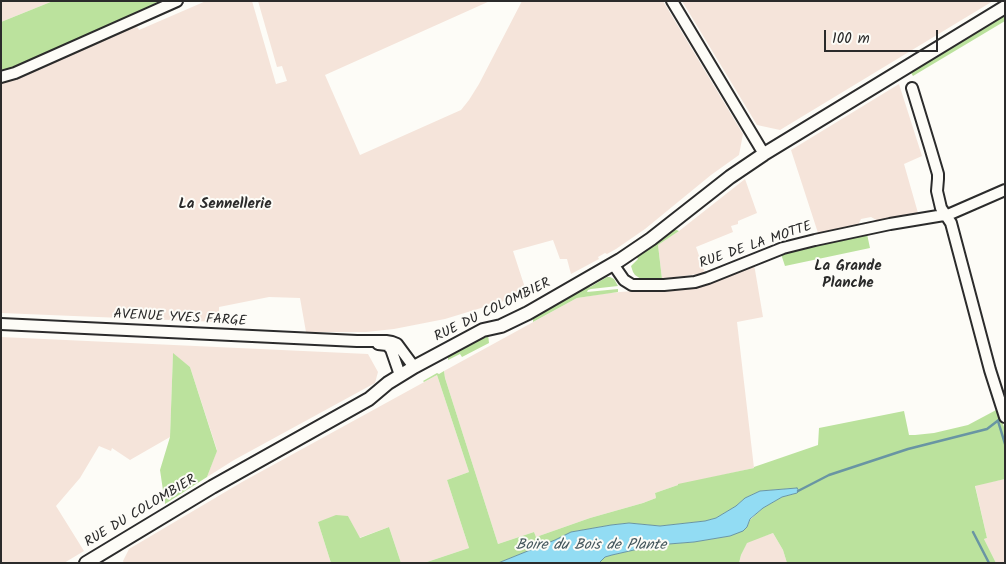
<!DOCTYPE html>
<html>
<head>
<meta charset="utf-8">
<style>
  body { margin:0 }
  #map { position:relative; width:1006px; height:564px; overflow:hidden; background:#fdfcf7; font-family:Kalam,sans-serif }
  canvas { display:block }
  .frame { position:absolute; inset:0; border:2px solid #2b2b2b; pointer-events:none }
  .scale { position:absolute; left:824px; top:30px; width:114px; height:22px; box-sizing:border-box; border:2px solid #2b2b2b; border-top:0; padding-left:6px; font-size:15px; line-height:18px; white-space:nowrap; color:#2b2b2b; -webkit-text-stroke:4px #fdfcf7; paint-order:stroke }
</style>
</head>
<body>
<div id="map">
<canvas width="1006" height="564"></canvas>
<div class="frame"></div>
<div class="scale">100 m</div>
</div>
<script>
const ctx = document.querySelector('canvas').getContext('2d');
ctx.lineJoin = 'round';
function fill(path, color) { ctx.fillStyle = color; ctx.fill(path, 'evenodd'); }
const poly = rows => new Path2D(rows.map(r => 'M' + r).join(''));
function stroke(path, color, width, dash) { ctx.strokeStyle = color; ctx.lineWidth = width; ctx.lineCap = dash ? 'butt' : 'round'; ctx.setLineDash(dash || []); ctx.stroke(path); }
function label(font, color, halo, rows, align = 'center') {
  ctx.font = font + ' Kalam,sans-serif'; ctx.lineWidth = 4; ctx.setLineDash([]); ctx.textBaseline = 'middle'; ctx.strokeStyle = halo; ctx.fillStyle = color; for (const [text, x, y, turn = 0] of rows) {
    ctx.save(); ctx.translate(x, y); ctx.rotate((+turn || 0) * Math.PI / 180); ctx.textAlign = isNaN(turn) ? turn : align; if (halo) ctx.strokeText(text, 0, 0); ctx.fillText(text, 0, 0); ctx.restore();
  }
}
fill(poly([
  [1,1,53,1,1,22],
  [206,1,252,1,276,84,287,81,282,66,277,67,258,1,490,1,325,75,360,155,461,110,469,100,479,84,522,1,663,1,743,134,739,155,711,175,645,229,616,249,607,254,605,253,598,257,599,259,571,274,567,259,560,259,553,240,513,251,527,294,445,319,394,329,366,332,306,332,300,298,269,297,219,307,219,322,1,313,1,82,133,26,138,28,139,30],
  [682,1,993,1,780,130,757,125],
  [899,84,922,156,904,164,918,213,878,221,871,217,861,219,858,225,818,233,791,150],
  [745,179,757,213,738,221,738,224,731,226,733,232,696,247,705,273,662,279,658,245,679,231],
  [754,264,763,317,737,322,754,468,678,485,655,493,656,498,643,503,590,518,536,537,534,532,498,544,445,378,444,371,577,298,608,293,658,289],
  [1,337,368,354,378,372,375,383,234,460,207,477,217,450,190,367,173,354,170,437,130,460,112,448,111,451,99,446,80,478,56,506,84,551,64,563,1,563],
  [437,375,469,472,447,480,469,548,424,563,401,563,389,527,359,538,348,516,318,522,331,563,124,563,123,561,129,549,242,482],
  [1005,479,1005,563,996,563,984,539,987,538,975,485],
  [773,533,783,550,787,563,739,563,741,555,747,542]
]), '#f5e4da');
fill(poly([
  [53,1,165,1,13,70,1,73,1,22],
  [1005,13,1005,21,913,76,910,71],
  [674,229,679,231,658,245,662,279,641,279,635,275,633,272,631,266,638,259,636,256],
  [867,234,870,248,785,266,781,254,794,250],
  [607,277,610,277,614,279,618,286,591,289,588,290,587,292,618,289,618,292,577,298,533,322,533,316,588,285,590,287],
  [488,334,489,343,462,357,460,354,448,360,448,355],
  [173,353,190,367,217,451,207,477,165,504,160,470,170,437],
  [444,371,445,378,498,544,534,532,536,537,590,518,643,503,656,498,655,493,678,485,678,484,754,468,754,467,818,445,819,428,904,411,909,435,915,435,934,433,968,425,998,409,1005,430,1005,479,975,486,987,538,984,539,996,563,787,563,783,550,773,533,747,543,741,555,739,563,599,563,605,557,612,555,656,545,694,542,730,536,747,527,750,520,763,508,782,497,797,493,797,488,760,491,745,498,736,506,716,518,705,521,660,526,629,523,611,525,571,532,555,540,498,563,424,563,469,548,447,480,469,472,437,375,424,382,423,381,437,373,439,374],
  [336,515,348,516,360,538,389,527,401,563,331,563,318,522]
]), '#bbe29d');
const water = poly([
  [797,488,799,491,797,493,782,497,763,508,750,519,747,527,743,531,730,536,694,542,656,545,612,555,605,557,599,563,498,563,555,540,571,532,611,525,629,523,660,526,705,521,716,518,736,506,745,498,760,491,797,488]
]);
fill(water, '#92dcf3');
stroke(water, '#6995a3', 1);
stroke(poly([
  [998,421,1005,444],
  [798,491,829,475,908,449,987,429,1000,419],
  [973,532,989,563]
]), '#6995a3', 2.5);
const minor = poly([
  [672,1,764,154],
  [1,77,15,73,177,1],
  [912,88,930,147,938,174,938,179,937,191,941,208,951,223,990,370,1005,417],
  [613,264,624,280,632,285,664,285,695,282,708,278,783,248,815,240,890,224,950,214,1005,190],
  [1,324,357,341,386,341,392,342,397,344,414,367],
  [378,344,387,345,391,349,400,375]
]);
const major = poly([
  [86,563,212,487,369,399,388,383,414,367,483,330,501,326,528,313,620,260,651,239,730,177,764,154,1005,7]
]);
stroke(minor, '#2b2b2b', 14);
stroke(major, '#2b2b2b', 16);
stroke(minor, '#fdfcf7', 10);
stroke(major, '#fdfcf7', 12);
label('14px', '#2b2b2b', '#fdfcf7', [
  ["RUE DE LA MOTTE",756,246,-19],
  ["RUE DU COLOMBIER",493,311,-26],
  ["AVENUE YVES FARGE",180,319,3],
  ["RUE DU COLOMBIER",141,512,-31]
]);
label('bold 15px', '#2b2b2b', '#fdfcf7', [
  ["La Sennellerie",225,205],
  ["La Grande",848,267],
  ["Planche",848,284]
]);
label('italic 15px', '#45575d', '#fdfcf7', [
  ["Boire du Bois de Plante",591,546]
]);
</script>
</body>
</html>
